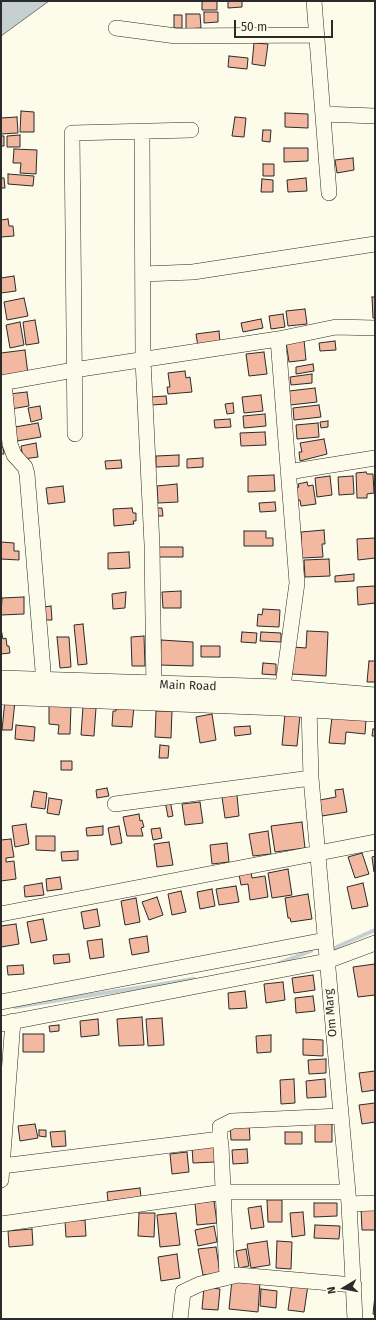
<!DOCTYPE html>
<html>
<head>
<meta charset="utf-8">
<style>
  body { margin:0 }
  #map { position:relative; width:376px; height:1320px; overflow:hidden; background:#fdfbea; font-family:"Fira Sans",sans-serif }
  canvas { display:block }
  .frame { position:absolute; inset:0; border:2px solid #2b2b2b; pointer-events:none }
  .north { position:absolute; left:324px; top:1268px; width:40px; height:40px; -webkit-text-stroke:3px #fdfbea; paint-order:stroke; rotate:260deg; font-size:11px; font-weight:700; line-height:16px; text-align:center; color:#2b2b2b }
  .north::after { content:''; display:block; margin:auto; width:14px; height:18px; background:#2b2b2b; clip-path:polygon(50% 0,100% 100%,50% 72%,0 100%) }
  .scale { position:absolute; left:234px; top:20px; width:99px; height:18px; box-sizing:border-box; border:2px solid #2b2b2b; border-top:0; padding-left:5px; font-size:12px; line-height:14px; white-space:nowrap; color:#2b2b2b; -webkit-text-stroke:3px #fdfbea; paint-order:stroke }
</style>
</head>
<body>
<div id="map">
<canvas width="376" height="1320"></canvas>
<div class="frame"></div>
<div class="north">N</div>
<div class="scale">50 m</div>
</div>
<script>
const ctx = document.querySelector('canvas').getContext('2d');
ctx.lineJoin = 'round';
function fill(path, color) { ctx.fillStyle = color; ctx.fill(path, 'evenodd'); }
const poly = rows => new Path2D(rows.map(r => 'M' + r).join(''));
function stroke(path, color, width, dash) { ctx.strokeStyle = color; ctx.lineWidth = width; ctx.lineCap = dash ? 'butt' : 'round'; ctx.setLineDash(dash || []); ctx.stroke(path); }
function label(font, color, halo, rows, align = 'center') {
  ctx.font = font + ' "Fira Sans",sans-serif'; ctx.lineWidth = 3; ctx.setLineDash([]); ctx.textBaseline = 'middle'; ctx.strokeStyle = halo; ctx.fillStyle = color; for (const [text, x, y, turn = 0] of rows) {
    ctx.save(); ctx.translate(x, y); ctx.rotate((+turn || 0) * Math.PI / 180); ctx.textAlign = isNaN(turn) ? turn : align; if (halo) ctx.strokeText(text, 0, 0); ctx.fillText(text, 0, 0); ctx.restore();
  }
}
const water = poly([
  [1,1,49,1,1,36,1,1]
]);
fill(water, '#c7d0d0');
stroke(water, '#74746e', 1);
stroke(poly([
  [332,949,375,930],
  [279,963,311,951],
  [15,1007,194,979]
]), '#c7d0d0', 4);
const building = poly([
  [202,1,217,1,217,10,202,10,202,1],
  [228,1,242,1,242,7,228,8,228,1],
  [204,12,218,12,218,22,204,23,204,12],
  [186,14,200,14,201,28,186,29,186,14],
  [174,15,182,15,182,28,174,28,174,15],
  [254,43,268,44,265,66,252,64,254,43],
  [229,56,248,58,247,69,228,67,229,56],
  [21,111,34,112,34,132,20,132,21,111],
  [285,113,308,114,308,128,285,127,285,113],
  [17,117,18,133,1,134,1,118,17,117],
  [235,117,246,118,244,137,232,136,235,117],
  [263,130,271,130,270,142,262,141,263,130],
  [20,135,20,147,7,147,7,136,20,135],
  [1,136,4,136,4,146,1,146,1,136],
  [284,148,308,148,308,161,284,162,284,148],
  [14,149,37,150,36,174,20,173,21,163,13,163,14,149],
  [353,158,354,170,337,173,335,160,353,158],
  [263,164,274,164,274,176,263,176,263,164],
  [8,174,34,176,33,186,8,184,8,174],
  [1,178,4,178,5,188,1,188,1,178],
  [306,178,307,191,288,192,287,180,306,178],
  [262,179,273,180,273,192,261,192,262,179],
  [8,219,9,226,13,226,14,236,1,237,1,220,8,219],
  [14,276,16,291,1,293,1,278,14,276],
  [372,297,375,297,375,318,373,318,372,297],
  [24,298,28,316,7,320,4,302,24,298],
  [305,309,307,324,288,326,286,311,305,309],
  [283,314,285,327,271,329,269,316,283,314],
  [261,319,263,328,243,332,241,323,261,319],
  [35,320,39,343,26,345,23,322,35,320],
  [20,322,24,345,10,348,6,325,20,322],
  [219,331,220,343,198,347,196,334,219,331],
  [304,340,306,360,289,362,286,342,304,340],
  [335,341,336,350,320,351,319,343,335,341],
  [25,350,28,374,1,377,1,353,25,350],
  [264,352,267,374,249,376,246,354,264,352],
  [313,364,314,371,296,374,296,367,313,364],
  [185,371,186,378,190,377,192,392,168,394,167,387,170,387,168,373,185,371],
  [312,374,312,383,291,385,290,377,312,374],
  [315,388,317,402,290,405,289,391,315,388],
  [27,392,29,406,11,409,9,394,27,392],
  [261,395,263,411,244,413,242,397,261,395],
  [166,396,167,404,151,405,150,397,166,396],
  [233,403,234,413,227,414,225,404,233,403],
  [319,405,321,417,294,420,293,408,319,405],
  [40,406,42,419,31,422,28,408,40,406],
  [265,414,266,426,244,428,243,416,265,414],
  [230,419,231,427,215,428,214,420,230,419],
  [328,421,328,427,321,428,320,422,328,421],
  [38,423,41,437,17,441,15,427,38,423],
  [318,423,319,437,297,439,296,425,318,423],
  [265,432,266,445,241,446,240,433,265,432],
  [324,439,327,454,300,461,299,452,302,452,300,443,324,439],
  [36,443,38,457,23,459,21,446,36,443],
  [1,447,3,447,4,454,1,454,1,447],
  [179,455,179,466,156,467,156,456,179,455],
  [203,458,203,467,187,468,187,459,203,458],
  [121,460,122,468,106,469,105,461,121,460],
  [366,472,367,474,373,474,374,493,367,494,367,498,357,498,356,473,366,472],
  [274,475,275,491,248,492,248,476,274,475],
  [330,476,332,495,317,497,315,478,330,476],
  [353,476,354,494,339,495,338,477,353,476],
  [307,482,308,486,313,485,316,504,301,506,300,500,294,501,292,488,299,487,298,484,307,482],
  [177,484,178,502,158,503,157,486,177,484],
  [63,486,65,502,48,504,46,488,63,486],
  [275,502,276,511,260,512,259,503,275,502],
  [132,508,133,513,136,513,136,521,133,521,134,524,114,526,113,509,132,508],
  [156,508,162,508,163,516,156,516,156,508],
  [324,530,325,544,322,544,323,557,302,558,301,532,324,530],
  [244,531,266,531,266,538,273,538,273,546,244,546,244,531],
  [375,538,375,558,358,560,357,539,375,538],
  [1,542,14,543,14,551,19,551,19,560,1,559,1,542],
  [158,547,183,547,183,557,159,557,158,547],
  [129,552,130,568,108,569,108,553,129,552],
  [329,559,330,576,305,577,304,560,329,559],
  [354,574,354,581,335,582,335,576,354,574],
  [375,586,375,603,358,605,357,587,375,586],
  [181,591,181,608,163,608,162,592,181,591],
  [126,592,125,608,113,609,112,594,126,592],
  [24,597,24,614,1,615,2,598,24,597],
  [51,606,52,620,45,620,44,607,51,606],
  [263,609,280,610,279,627,257,626,258,614,262,615,263,609],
  [83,624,87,664,78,665,74,625,83,624],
  [1,629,3,639,6,638,7,646,9,646,10,653,1,654,1,629],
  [307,631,328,632,326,676,292,674,293,647,306,648,307,631],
  [242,632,257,633,256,643,241,642,242,632],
  [261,632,281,633,281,642,260,641,261,632],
  [144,636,145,666,132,666,131,637,144,636],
  [57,637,69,637,71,667,60,668,57,637],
  [161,640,193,642,193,666,160,665,161,640],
  [201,646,220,646,220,657,201,657,201,646],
  [369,661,375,661,375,682,367,682,369,661],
  [263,663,276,664,276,675,262,674,263,663],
  [5,700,15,701,12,730,2,730,5,700],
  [49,705,71,706,70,734,58,734,59,725,49,724,49,705],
  [116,705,134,706,132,727,112,726,113,711,116,711,116,705],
  [83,707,96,708,94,736,81,735,83,707],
  [156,711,172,711,171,738,155,737,156,711],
  [212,714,216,740,200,743,196,717,212,714],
  [285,714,300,715,297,746,282,745,285,714],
  [332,717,366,720,365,734,346,732,345,744,329,743,332,717],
  [16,725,35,727,34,741,15,739,16,725],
  [250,726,251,734,235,736,234,727,250,726],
  [373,729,375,729,375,736,372,736,373,729],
  [160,745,169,746,168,758,159,758,160,745],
  [61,761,72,761,72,770,61,770,61,761],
  [107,788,109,796,97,798,96,790,107,788],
  [343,789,347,812,322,816,320,800,336,797,335,790,343,789],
  [34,791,47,793,45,809,31,807,34,791],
  [237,795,239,816,225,818,222,797,237,795],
  [49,798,62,800,59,815,47,813,49,798],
  [170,800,173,816,168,817,165,801,170,800],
  [200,802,203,823,185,825,182,804,200,802],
  [139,814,140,821,142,820,144,827,141,828,143,836,127,836,123,817,139,814],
  [302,822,305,848,275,852,271,826,302,822],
  [26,824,29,844,15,847,12,826,26,824],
  [103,826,103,835,87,836,86,828,103,826],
  [119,826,122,843,111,845,108,828,119,826],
  [160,828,162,838,153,840,151,829,160,828],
  [268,831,271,854,253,856,249,834,268,831],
  [36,836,55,836,55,851,36,850,36,836],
  [11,839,14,857,6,858,6,862,14,861,16,879,1,881,1,840,11,839],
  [169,842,173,865,157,867,154,844,169,842],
  [227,843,229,862,212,864,210,845,227,843],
  [78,851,78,860,62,861,61,852,78,851],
  [362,853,369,874,355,878,348,857,362,853],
  [375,856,375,871,374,872,372,857,375,856],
  [288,869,292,895,272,898,268,873,288,869],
  [251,872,252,878,265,876,268,897,250,900,248,884,241,885,239,874,251,872],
  [60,877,62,889,47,891,46,879,60,877],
  [42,883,44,895,25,897,24,886,42,883],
  [363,883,368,906,352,909,347,887,363,883],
  [236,886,239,902,219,905,216,889,236,886],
  [212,889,215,906,200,909,197,892,212,889],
  [181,891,186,912,172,915,168,894,181,891],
  [308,894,312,919,291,922,290,918,288,918,285,898,308,894],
  [157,897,163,915,149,920,142,902,157,897],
  [136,898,140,922,125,925,121,901,136,898],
  [97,909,100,926,84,929,81,912,97,909],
  [43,919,47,940,31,943,27,922,43,919],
  [16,924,19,944,1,947,1,926,16,924],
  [147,936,149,952,132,955,129,939,147,936],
  [102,939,104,957,90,959,87,941,102,939],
  [69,954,70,962,54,964,53,955,69,954],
  [375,964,375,995,358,997,353,967,375,964],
  [23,965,24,974,8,975,7,966,23,965],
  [313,975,315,990,294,993,292,978,313,975],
  [283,982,285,1000,266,1003,264,984,283,982],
  [245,991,247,1008,229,1009,228,993,245,991],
  [313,996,315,1011,296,1013,295,998,313,996],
  [142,1017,144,1045,119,1046,117,1019,142,1017],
  [162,1018,164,1045,148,1046,146,1019,162,1018],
  [98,1019,99,1035,81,1037,80,1021,98,1019],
  [59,1025,59,1031,50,1032,49,1026,59,1025],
  [23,1034,44,1034,44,1052,23,1052,23,1034],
  [271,1035,271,1052,257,1053,256,1036,271,1035],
  [303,1039,323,1040,323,1056,303,1055,303,1039],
  [326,1059,326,1073,309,1074,308,1060,326,1059],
  [375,1071,375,1090,362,1092,359,1073,375,1071],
  [294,1079,295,1103,281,1104,280,1080,294,1079],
  [325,1079,326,1097,307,1098,306,1081,325,1079],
  [375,1103,375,1122,362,1124,359,1105,375,1103],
  [315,1122,332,1122,332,1142,315,1142,315,1122],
  [230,1123,249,1123,250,1140,231,1140,230,1123],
  [35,1124,38,1138,20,1141,18,1126,35,1124],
  [39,1130,46,1130,46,1137,39,1136,39,1130],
  [65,1131,66,1146,52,1147,50,1132,65,1131],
  [285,1132,302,1132,302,1144,285,1144,285,1132],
  [214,1145,215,1162,193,1163,192,1147,214,1145],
  [247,1149,248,1163,233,1164,232,1150,247,1149],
  [187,1152,189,1172,172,1174,170,1154,187,1152],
  [140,1188,141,1197,108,1201,107,1192,140,1188],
  [267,1200,282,1200,282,1222,268,1222,267,1200],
  [214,1201,217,1223,197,1225,195,1203,214,1201],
  [314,1203,337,1203,337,1216,314,1217,314,1203],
  [261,1206,264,1227,251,1229,248,1208,261,1206],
  [361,1208,375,1208,375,1230,362,1230,361,1208],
  [303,1212,305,1235,292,1237,290,1213,303,1212],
  [139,1213,155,1213,154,1237,138,1236,139,1213],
  [176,1213,180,1245,160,1247,157,1215,176,1213],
  [85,1220,86,1236,66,1237,65,1221,85,1220],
  [315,1225,340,1226,339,1239,314,1238,315,1225],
  [214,1226,217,1242,198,1246,195,1230,214,1226],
  [32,1229,33,1245,9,1247,8,1231,32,1229],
  [267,1241,270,1265,251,1268,247,1244,267,1241],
  [277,1241,292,1242,291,1269,276,1268,277,1241],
  [216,1247,220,1273,203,1275,198,1249,216,1247],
  [246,1249,249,1266,239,1268,236,1251,246,1249],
  [177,1254,180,1278,161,1281,158,1257,177,1254],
  [232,1280,260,1282,258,1312,229,1309,232,1280],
  [292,1283,308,1285,304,1312,288,1310,292,1283],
  [204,1287,220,1289,218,1310,202,1309,204,1287],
  [261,1289,277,1291,276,1308,260,1306,261,1289],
  [375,1295,375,1315,373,1314,375,1295]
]);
fill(building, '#f2b8a0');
stroke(building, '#2b2b2b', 1);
const minor = poly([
  [314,1,329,193],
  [116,28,176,36,317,35],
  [323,114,375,116],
  [142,131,143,360,152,545,154,695],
  [143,274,193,272,375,244],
  [278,339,297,583,281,700],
  [1,383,74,370,278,339,336,327,375,328],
  [4,383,10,444,14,455,25,467,27,474,44,683],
  [75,434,72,133,191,130],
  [288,472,375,458],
  [309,707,311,778,349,1204,355,1319],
  [115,804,311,778],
  [1,914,375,842],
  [1,1002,325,940],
  [1,1024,327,961,375,943],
  [220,1139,220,1127,232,1121,340,1116],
  [2,1166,220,1139,221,1145,227,1277],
  [1,1180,13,1021],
  [349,1204,375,1203],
  [1,1224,224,1192,347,1192],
  [180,1319,183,1292,200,1284,238,1275,354,1285]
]);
const major = poly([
  [1,680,281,689,375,697],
  [1,695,280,706,375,712]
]);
stroke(minor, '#2b2b2b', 16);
stroke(major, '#2b2b2b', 20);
stroke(minor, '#fdfbea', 15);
stroke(major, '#fdfbea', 19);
label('12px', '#2b2b2b', '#fdfbea', [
  ["Main Road",188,686,2],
  ["Om Marg",331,1013,-95]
]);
</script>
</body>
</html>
